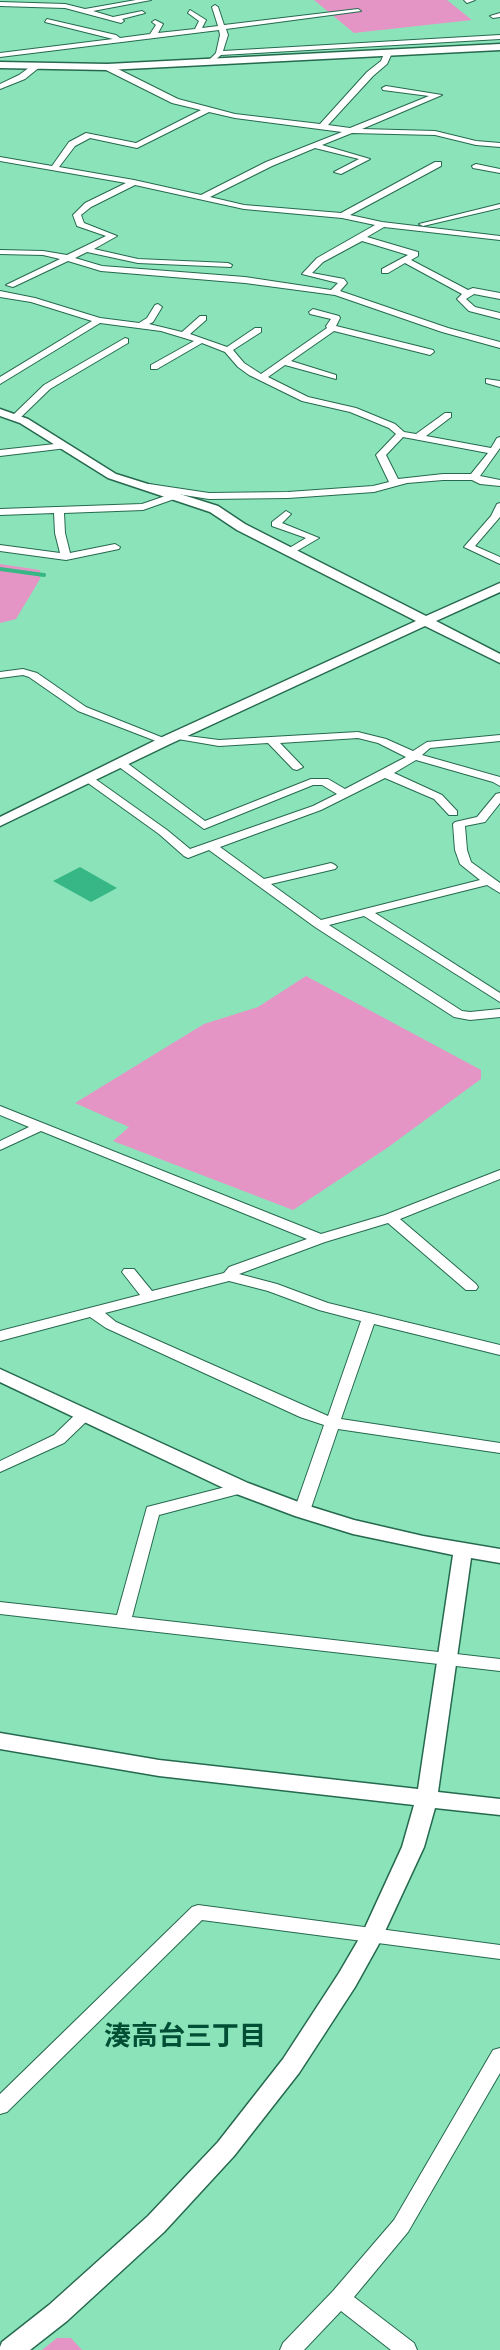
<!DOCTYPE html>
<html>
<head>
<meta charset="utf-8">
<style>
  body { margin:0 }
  canvas { display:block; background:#8be3ba }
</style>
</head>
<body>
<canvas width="500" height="2350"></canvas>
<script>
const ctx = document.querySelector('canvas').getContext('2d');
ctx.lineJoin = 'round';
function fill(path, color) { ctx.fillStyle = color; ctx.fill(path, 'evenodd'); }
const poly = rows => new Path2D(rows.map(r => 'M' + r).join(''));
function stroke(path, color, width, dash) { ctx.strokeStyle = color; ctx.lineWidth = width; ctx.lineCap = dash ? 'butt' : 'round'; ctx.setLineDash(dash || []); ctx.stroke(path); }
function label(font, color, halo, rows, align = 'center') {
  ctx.font = font + ' "Nunito Sans","Noto Sans JP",sans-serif'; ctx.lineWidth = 6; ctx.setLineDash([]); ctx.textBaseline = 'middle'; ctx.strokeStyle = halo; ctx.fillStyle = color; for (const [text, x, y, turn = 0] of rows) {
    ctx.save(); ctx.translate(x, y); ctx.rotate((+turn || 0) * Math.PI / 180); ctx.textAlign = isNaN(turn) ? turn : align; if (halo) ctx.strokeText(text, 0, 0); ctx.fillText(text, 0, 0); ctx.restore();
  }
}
fill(poly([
  [314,0,447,0,472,20,354,33],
  [0,564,40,570,40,579,16,619,0,623],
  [306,976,481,1070,481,1079,387,1148,293,1210,113,1141,129,1127,75,1103,204,1024,258,1007],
  [57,2338,71,2338,82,2350,42,2350]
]), '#e595c5');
fill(poly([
  [80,867,117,888,91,902,53,881]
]), '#38b786');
stroke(poly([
  [0,569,44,575]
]), '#38b786', 4);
const minor = poly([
  [136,0,151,0,93,11,113,17,142,11,145,13,122,19,124,21,121,23,65,8,0,6,0,2,65,4,85,9,136,0],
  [464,0,475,0,467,3,464,0],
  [215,5,218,7,224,25,358,9,361,11,226,29,228,35,223,51,500,35,500,39,221,55,214,61,210,59,216,53,220,35,219,30,0,57,0,53,113,39,45,22,47,19,116,35,120,38,150,34,156,25,152,22,155,20,163,24,158,33,195,29,199,21,188,13,190,10,206,20,202,28,218,26,212,7,215,5],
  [500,13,500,17,493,18,490,16,500,13],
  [385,51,392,53,387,64,373,76,328,125,350,128,429,96,383,90,382,88,386,86,442,95,362,129,435,131,476,141,500,143,500,147,476,145,435,135,352,133,322,145,370,159,341,174,334,172,359,159,315,148,272,166,210,197,244,205,341,213,435,162,441,162,441,166,350,215,382,222,500,236,500,240,384,227,367,237,418,252,418,256,411,260,468,290,473,288,500,293,500,299,474,294,466,299,475,307,500,313,500,319,469,311,457,299,462,294,405,263,388,273,382,273,382,269,408,255,362,241,323,262,312,273,344,279,347,283,340,291,448,328,500,342,500,348,442,332,335,295,245,283,101,271,68,261,13,287,6,285,60,259,43,255,0,254,0,250,43,251,67,255,106,236,77,226,73,215,85,203,126,183,0,161,0,157,52,166,69,142,86,133,136,143,201,110,172,103,104,69,104,65,110,65,178,99,235,114,320,124,367,72,381,61,385,51],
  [209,112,235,118,342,132,266,162,201,195,134,180,59,167,75,146,90,138,137,148,209,112],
  [135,185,244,209,342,218,375,225,317,258,302,274,338,283,331,290,245,277,102,266,75,258,87,252,138,263,231,267,232,265,228,263,138,259,94,249,117,236,84,223,81,215,91,207,135,185],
  [34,64,41,66,25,79,0,89,0,84,19,75,34,64],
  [476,164,500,169,500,173,473,168,472,166,476,164],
  [500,204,500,208,423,226,419,224,500,204],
  [0,291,35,298,100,318,139,323,147,318,155,305,158,304,162,307,153,322,149,324,182,332,200,316,206,316,206,320,190,334,227,347,255,328,261,328,261,332,233,350,244,363,261,374,327,328,326,326,331,319,310,314,309,312,313,309,339,316,340,318,336,326,433,350,434,352,430,355,334,331,291,361,336,375,336,379,285,365,268,377,308,397,356,408,395,424,404,432,416,434,445,413,451,413,451,417,426,436,491,448,497,438,500,437,500,448,480,476,500,480,500,486,480,484,472,480,443,480,407,483,374,492,288,498,209,499,146,489,146,485,149,484,209,493,288,492,373,486,389,482,376,455,396,434,389,428,350,412,302,401,249,375,238,367,225,352,202,343,157,369,151,369,151,365,194,341,161,331,100,323,0,384,0,377,92,321,31,302,0,297,0,291],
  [403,437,488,453,471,474,443,474,398,479,386,455,403,437],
  [125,338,128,339,128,343,50,389,18,420,12,420,12,416,44,385,125,338],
  [486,379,500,381,500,387,486,383,486,379],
  [64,443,69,446,67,448,0,456,0,450,64,443],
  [174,493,177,494,177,498,143,510,64,513,65,533,70,553,115,544,120,547,119,549,66,560,0,551,0,545,60,553,55,533,54,513,0,515,0,509,142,504,174,493],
  [500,503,500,517,475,546,500,557,500,564,464,547,491,516,497,504,500,503],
  [286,511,291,514,282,523,319,538,290,555,286,554,286,550,306,538,272,526,272,522,286,511],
  [23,669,37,673,86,707,171,741,169,743,161,743,78,711,29,677,23,675,0,678,0,672,23,669],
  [358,732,386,739,413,751,427,742,500,735,500,741,430,748,422,755,500,777,500,786,493,782,416,760,394,773,442,795,457,811,457,815,449,815,434,799,385,778,321,810,220,847,264,879,331,863,335,865,337,867,335,869,271,884,321,920,480,880,460,864,455,850,453,824,455,822,477,817,496,794,500,793,500,803,485,822,465,826,467,850,471,862,500,883,500,893,487,885,375,913,500,993,500,1002,364,916,329,925,462,1011,470,1012,500,1009,500,1017,470,1020,454,1017,315,927,209,850,188,858,184,856,159,834,81,778,87,775,91,776,167,830,190,849,313,806,337,794,322,785,313,785,204,829,115,764,115,760,123,760,205,821,311,779,328,779,345,789,406,757,378,743,358,738,280,743,303,767,297,770,293,769,268,743,219,746,172,738,172,734,219,740,358,732],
  [0,1106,321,1234,385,1215,500,1170,500,1179,400,1219,476,1284,478,1287,476,1290,466,1290,388,1223,325,1242,239,1274,277,1284,328,1303,500,1345,500,1355,374,1324,341,1419,500,1443,500,1453,338,1429,310,1511,307,1515,302,1517,297,1515,294,1511,324,1425,300,1417,106,1328,90,1317,0,1341,0,1331,140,1295,122,1272,124,1269,134,1269,152,1291,224,1273,229,1267,307,1239,41,1131,0,1150,0,1141,29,1127,0,1115,0,1106],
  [229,1281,268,1291,319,1310,361,1321,328,1416,116,1322,105,1313,229,1281],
  [84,1410,89,1411,91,1415,89,1419,64,1443,0,1472,0,1461,54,1435,79,1411,84,1410],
  [241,1483,246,1484,249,1488,246,1492,159,1515,132,1617,500,1659,500,1671,0,1614,0,1602,117,1615,147,1507,241,1483],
  [198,1905,500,1945,500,1959,202,1920,7,2112,0,2114,0,2094,192,1907,198,1905],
  [500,2048,500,2073,408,2232,354,2297,414,2343,417,2350,391,2350,341,2311,304,2350,280,2350,283,2343,333,2291,394,2220,493,2050,500,2048]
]);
const tertiary = poly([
  [500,44,500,50,107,70,0,68,0,62,107,64,500,44],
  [0,409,28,419,116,474,218,506,245,524,426,616,500,583,500,592,436,621,500,654,500,663,425,626,170,744,0,826,0,817,160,738,416,621,237,530,210,512,108,478,20,423,0,416,0,409],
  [0,1369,248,1483,309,1506,354,1520,423,1536,500,1549,500,1563,471,1558,438,1792,500,1799,500,1815,435,1808,424,1847,380,1942,355,1987,299,2073,234,2156,164,2232,67,2321,30,2350,0,2350,0,2347,2,2342,49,2305,148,2216,218,2142,283,2059,339,1973,363,1932,402,1847,414,1805,159,1776,0,1749,0,1733,159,1760,418,1789,453,1555,353,1534,295,1516,234,1493,0,1382,0,1369]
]);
stroke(minor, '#256a4e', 2);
stroke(tertiary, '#256a4e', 3);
fill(minor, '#fff');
fill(tertiary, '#fff');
label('bold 27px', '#004f35', '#8be3ba', [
  ["湊高台三丁目",185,2038]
]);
</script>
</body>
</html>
